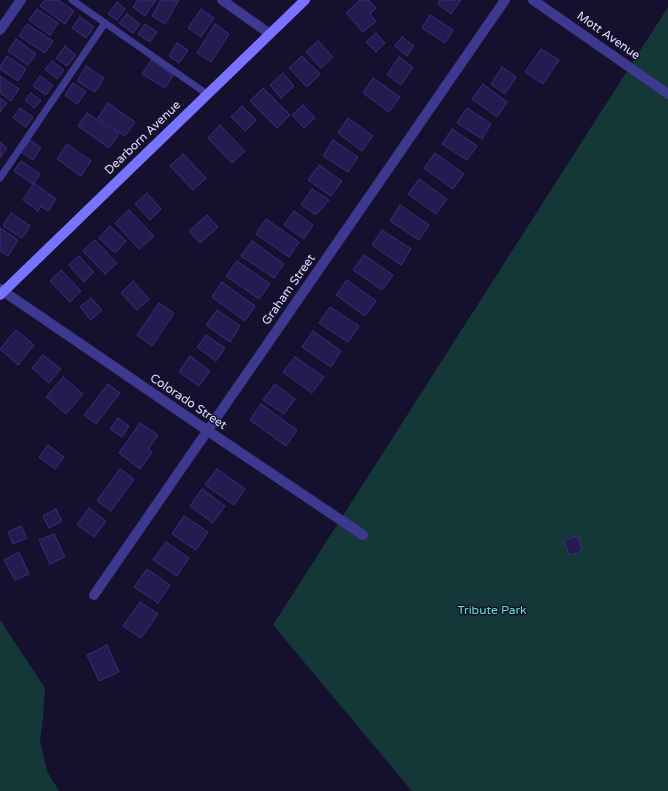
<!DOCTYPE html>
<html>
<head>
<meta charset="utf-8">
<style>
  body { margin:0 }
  canvas { display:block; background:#15102e }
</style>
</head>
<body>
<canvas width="668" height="791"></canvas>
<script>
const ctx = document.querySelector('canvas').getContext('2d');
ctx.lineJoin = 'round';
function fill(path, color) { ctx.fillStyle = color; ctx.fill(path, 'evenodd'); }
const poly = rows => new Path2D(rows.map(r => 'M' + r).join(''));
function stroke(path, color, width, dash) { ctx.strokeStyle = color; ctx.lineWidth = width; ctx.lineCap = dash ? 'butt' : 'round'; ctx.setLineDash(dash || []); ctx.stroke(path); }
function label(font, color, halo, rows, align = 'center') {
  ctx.font = font + ' "Varela Round",sans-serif'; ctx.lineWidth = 3; ctx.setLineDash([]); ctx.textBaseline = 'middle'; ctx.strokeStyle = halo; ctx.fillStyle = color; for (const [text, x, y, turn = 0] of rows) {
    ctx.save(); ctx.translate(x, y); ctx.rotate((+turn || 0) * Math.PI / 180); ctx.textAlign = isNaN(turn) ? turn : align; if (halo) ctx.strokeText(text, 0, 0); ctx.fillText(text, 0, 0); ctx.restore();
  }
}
fill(poly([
  [668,7,668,791,412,791,273,625],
  [0,620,45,688,43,717,40,741,47,771,59,791,0,791]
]), '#133837');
const building = poly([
  [45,0,58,0,74,11,65,24,40,6,45,0],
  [138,0,156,0,145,16,133,7,138,0],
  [161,0,179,0,165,24,152,16,161,0],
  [360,0,368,0,376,8,370,14,376,21,363,32,346,13,360,0],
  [440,0,461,0,451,14,438,4,440,0],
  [117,2,125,9,117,20,108,14,117,2],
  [37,9,58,23,50,35,29,20,37,9],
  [201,9,214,18,201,37,188,28,201,9],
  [127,14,140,24,133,33,119,23,127,14],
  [430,15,453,30,445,43,422,28,430,15],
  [80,17,94,27,86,38,72,28,80,17],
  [27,24,53,41,45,53,19,36,27,24],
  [145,24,157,32,150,42,138,34,145,24],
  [215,24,229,34,211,62,197,53,215,24],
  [376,33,385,43,376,52,366,42,376,33],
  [402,37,414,46,407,56,395,46,402,37],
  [16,39,36,54,28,65,8,51,16,39],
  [318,41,333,57,321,68,306,52,318,41],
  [177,43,188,50,179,63,169,56,177,43],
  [65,46,76,55,67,66,56,58,65,46],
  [541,49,559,60,543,84,525,72,541,49],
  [7,56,26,69,18,81,0,69,0,66,7,56],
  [302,56,320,74,307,87,289,68,302,56],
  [399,57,413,67,401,85,387,75,399,57],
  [151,60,173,75,165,88,142,74,151,60],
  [52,61,64,70,57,79,45,69,52,61],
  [86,66,104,78,95,92,77,81,86,66],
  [502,67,516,77,505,94,491,84,502,67],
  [283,73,294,86,281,98,270,85,283,73],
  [0,76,19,89,11,101,0,93,0,76],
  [40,76,53,85,46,95,33,86,40,76],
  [373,78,400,97,389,112,363,93,373,78],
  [73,83,86,92,77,104,65,95,73,83],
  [483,84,507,102,497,117,472,99,483,84],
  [263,88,290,115,277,128,250,101,263,88],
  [31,93,41,101,34,108,25,100,31,93],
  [0,98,7,103,0,112,0,98],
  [108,103,135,122,125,136,98,118,108,103],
  [303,105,315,118,304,128,292,115,303,105],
  [242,106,256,120,245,131,231,117,242,106],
  [20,108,33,117,26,127,13,118,20,108],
  [467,108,491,124,482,139,457,123,467,108],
  [87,113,119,134,109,148,78,126,87,113],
  [348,118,373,136,362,151,338,133,348,118],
  [220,125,245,151,232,163,208,138,220,125],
  [452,129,477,146,467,160,442,144,452,129],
  [30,140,41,148,33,160,21,152,30,140],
  [333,140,358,157,348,172,323,156,333,140],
  [0,142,7,148,0,158,0,142],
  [67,144,91,161,81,176,57,159,67,144],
  [435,153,464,174,453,189,424,168,435,153],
  [183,154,206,178,193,190,170,166,183,154],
  [21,161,40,174,33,184,14,171,21,161],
  [319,165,342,181,331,196,308,180,319,165],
  [419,179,447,199,436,214,408,194,419,179],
  [34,183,56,199,48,211,41,206,38,211,23,200,34,183],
  [312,189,329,200,316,215,301,205,312,189],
  [147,193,161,209,150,220,135,204,147,193],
  [400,205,429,225,419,240,390,221,400,205],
  [129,210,154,236,139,249,115,223,129,210],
  [294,211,313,225,304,239,284,225,294,211],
  [11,213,30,226,22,238,3,226,11,213],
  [207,215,218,227,200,243,189,231,207,215],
  [266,219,299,242,289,257,256,234,266,219],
  [110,226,126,241,115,253,99,238,110,226],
  [0,228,18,240,8,256,0,251,0,228],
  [382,230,411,249,401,265,372,245,382,230],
  [95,240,117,263,105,274,83,251,95,240],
  [252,241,284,264,274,278,241,256,252,241],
  [364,255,393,275,382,290,353,270,364,255],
  [79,256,94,272,84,282,69,265,79,256],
  [237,261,270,284,259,299,226,276,237,261],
  [61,270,81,291,70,302,50,281,61,270],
  [347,280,376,301,365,316,336,295,347,280],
  [133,281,149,299,137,310,121,293,133,281],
  [222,282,255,306,245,321,212,297,222,282],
  [91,298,102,310,91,320,80,307,91,298],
  [159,303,174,313,152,346,137,335,159,303],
  [330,307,359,326,348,342,319,323,330,307],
  [217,310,240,326,230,342,206,325,217,310],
  [16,330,34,345,18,365,0,349,16,330],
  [313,331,341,351,331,367,302,347,313,331],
  [206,335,225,348,216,361,197,347,206,335],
  [43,355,61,369,49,383,32,368,43,355],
  [190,356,210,371,199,386,179,372,190,356],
  [295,357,324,377,312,393,283,372,295,357],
  [63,377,83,394,66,414,46,397,63,377],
  [108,384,120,393,96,424,84,415,108,384],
  [275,384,295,399,284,414,263,400,275,384],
  [261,404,297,430,286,446,250,420,261,404],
  [118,418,129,426,122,437,110,429,118,418],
  [140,423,158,435,148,449,152,452,140,469,119,453,140,423],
  [48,445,64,457,55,469,39,457,48,445],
  [120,469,134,479,111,511,97,501,120,469],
  [217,469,245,489,234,505,205,485,217,469],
  [202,489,225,506,213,523,190,506,202,489],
  [89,508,106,521,94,537,77,525,89,508],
  [56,509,62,521,49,528,43,516,56,509],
  [184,516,208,532,196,550,172,534,184,516],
  [21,526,27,538,13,544,8,532,21,526],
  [54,534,65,557,50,564,39,540,54,534],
  [578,536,582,551,569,555,564,540,578,536],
  [166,542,189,558,177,576,153,560,166,542],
  [19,552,29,574,15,580,4,560,19,552],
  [147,569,170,585,158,603,134,587,147,569],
  [140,602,158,614,141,638,123,626,140,602],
  [107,645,119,672,99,681,87,655,107,645]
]);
fill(building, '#261b50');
stroke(building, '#3c2c7d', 1);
stroke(poly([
  [72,0,207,94],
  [0,178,105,23]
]), '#3c398f', 7);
stroke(poly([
  [222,0,270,34],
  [533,0,668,94],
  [0,30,21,0],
  [0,289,208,431,363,535],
  [94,595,505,0]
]), '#3c398f', 10);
stroke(poly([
  [0,295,305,0]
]), '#7874ff', 10);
label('12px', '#e1ddff', '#15102e', [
  ["Mott Avenue",608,36,35],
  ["Dearborn Avenue",143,138,-44],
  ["Graham Street",289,290,-55],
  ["Colorado Street",188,402,34]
]);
label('12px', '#60e8c7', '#15102e', [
  ["Tribute Park",492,611]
]);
</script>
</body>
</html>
